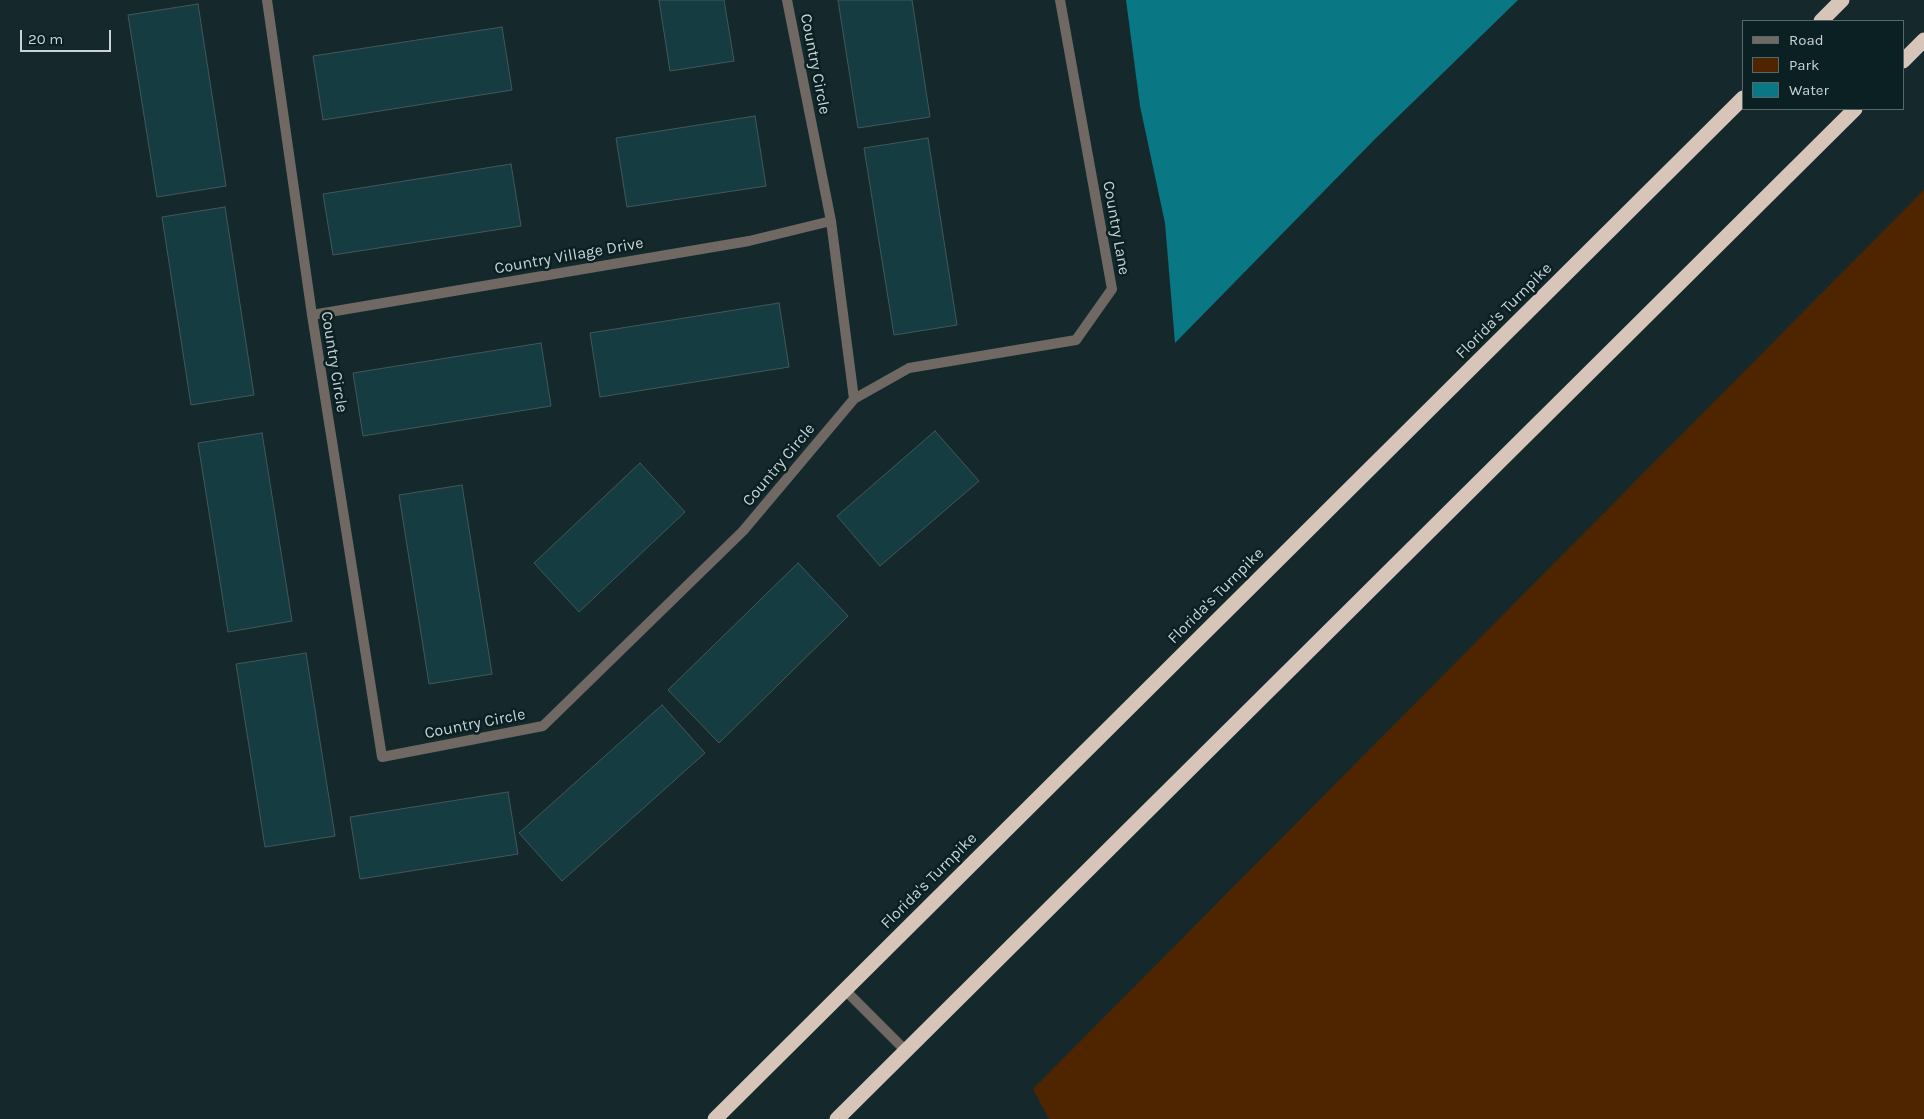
<!DOCTYPE html>
<html>
<head>
<meta charset="utf-8">
<style>
  body { margin:0 }
  #map { position:relative; width:1924px; height:1119px; overflow:hidden; background:#15292d; font-family:Karla,sans-serif }
  canvas { display:block }
  .legend { position:absolute; left:1742px; top:20px; width:162px; height:90px; box-sizing:border-box; background:#0b2023; border:1px solid #57686b; margin:0; padding:6px 9px; list-style:none; font-size:15px; color:#c8d4d6 }
  .legend li { display:flex; align-items:center; gap:10px; height:25px }
  .legend b { width:25px; border:1px solid #57686b }
  .scale { position:absolute; left:20px; top:30px; width:91px; height:22px; box-sizing:border-box; border:2px solid #c8d4d6; border-top:0; padding-left:6px; font-size:15px; line-height:18px; white-space:nowrap; color:#c8d4d6; -webkit-text-stroke:4px #0b2023; paint-order:stroke }
</style>
</head>
<body>
<div id="map">
<canvas width="1924" height="1119"></canvas>
<ul class="legend">
<li><b style="height:6px;background:#6f6863"></b>Road</li>
<li><b style="height:14px;background:#4f2500"></b>Park</li>
<li><b style="height:14px;background:#0a7785"></b>Water</li>
</ul>
<div class="scale">20 m</div>
</div>
<script>
const ctx = document.querySelector('canvas').getContext('2d');
ctx.lineJoin = 'round';
function fill(path, color) { ctx.fillStyle = color; ctx.fill(path, 'evenodd'); }
const poly = rows => new Path2D(rows.map(r => 'M' + r).join(''));
function stroke(path, color, width, dash) { ctx.strokeStyle = color; ctx.lineWidth = width; ctx.lineCap = dash ? 'butt' : 'round'; ctx.setLineDash(dash || []); ctx.stroke(path); }
function label(font, color, halo, rows, align = 'center') {
  ctx.font = font + ' Karla,sans-serif'; ctx.lineWidth = 5; ctx.setLineDash([]); ctx.textBaseline = 'middle'; ctx.strokeStyle = halo; ctx.fillStyle = color; for (const [text, x, y, turn = 0] of rows) {
    ctx.save(); ctx.translate(x, y); ctx.rotate((+turn || 0) * Math.PI / 180); ctx.textAlign = isNaN(turn) ? turn : align; if (halo) ctx.strokeText(text, 0, 0); ctx.fillText(text, 0, 0); ctx.restore();
  }
}
fill(poly([
  [1924,190,1924,1119,1049,1119,1033,1089]
]), '#4f2500');
fill(poly([
  [1126,0,1518,0,1375,139,1175,343,1165,223,1140,106]
]), '#0a7785');
const building = poly([
  [659,0,724,0,734,61,670,71,659,0],
  [838,0,912,0,930,117,858,128,838,0],
  [198,4,226,186,157,197,128,15,198,4],
  [502,27,512,90,323,120,313,56,502,27],
  [755,116,766,186,627,207,616,138,755,116],
  [928,138,957,325,894,335,864,148,928,138],
  [511,164,521,226,333,255,323,194,511,164],
  [225,207,254,395,191,405,162,217,225,207],
  [779,303,789,367,600,397,590,333,779,303],
  [541,343,551,406,363,436,353,373,541,343],
  [935,431,979,481,880,566,837,516,935,431],
  [262,433,292,621,228,632,198,443,262,433],
  [640,463,685,512,579,612,534,563,640,463],
  [462,485,492,674,429,684,399,495,462,485],
  [798,563,848,616,719,743,668,690,798,563],
  [306,653,335,836,265,847,236,664,306,653],
  [662,705,705,753,562,881,519,833,662,705],
  [508,792,518,854,360,879,350,817,508,792]
]);
fill(building, '#153c41');
stroke(building, '#42585b', 1);
stroke(poly([
  [844,989,905,1050]
]), '#6f6863', 10);
stroke(poly([
  [267,0,312,315,382,757,543,726,743,531,854,399,831,221,787,0],
  [312,315,749,241,831,221],
  [854,399,909,368,1076,340,1112,289,1060,0]
]), '#6f6863', 10);
stroke(poly([
  [1821,21,1842,0],
  [1903,61,1924,40],
  [715,1119,1743,98],
  [837,1119,1855,109]
]), '#d8c5b9', 15);
label('16px', '#c8d4d6', '#0b2023', [
  ["Country Circle",815,64,79],
  ["Country Lane",1116,228,80],
  ["Country Village Drive",569,256,-10],
  ["Florida's Turnpike",1504,311,-45],
  ["Country Circle",334,362,81],
  ["Country Circle",779,465,-50],
  ["Florida's Turnpike",1216,596,-45],
  ["Country Circle",475,724,-11],
  ["Florida's Turnpike",929,881,-45]
]);
</script>
</body>
</html>
